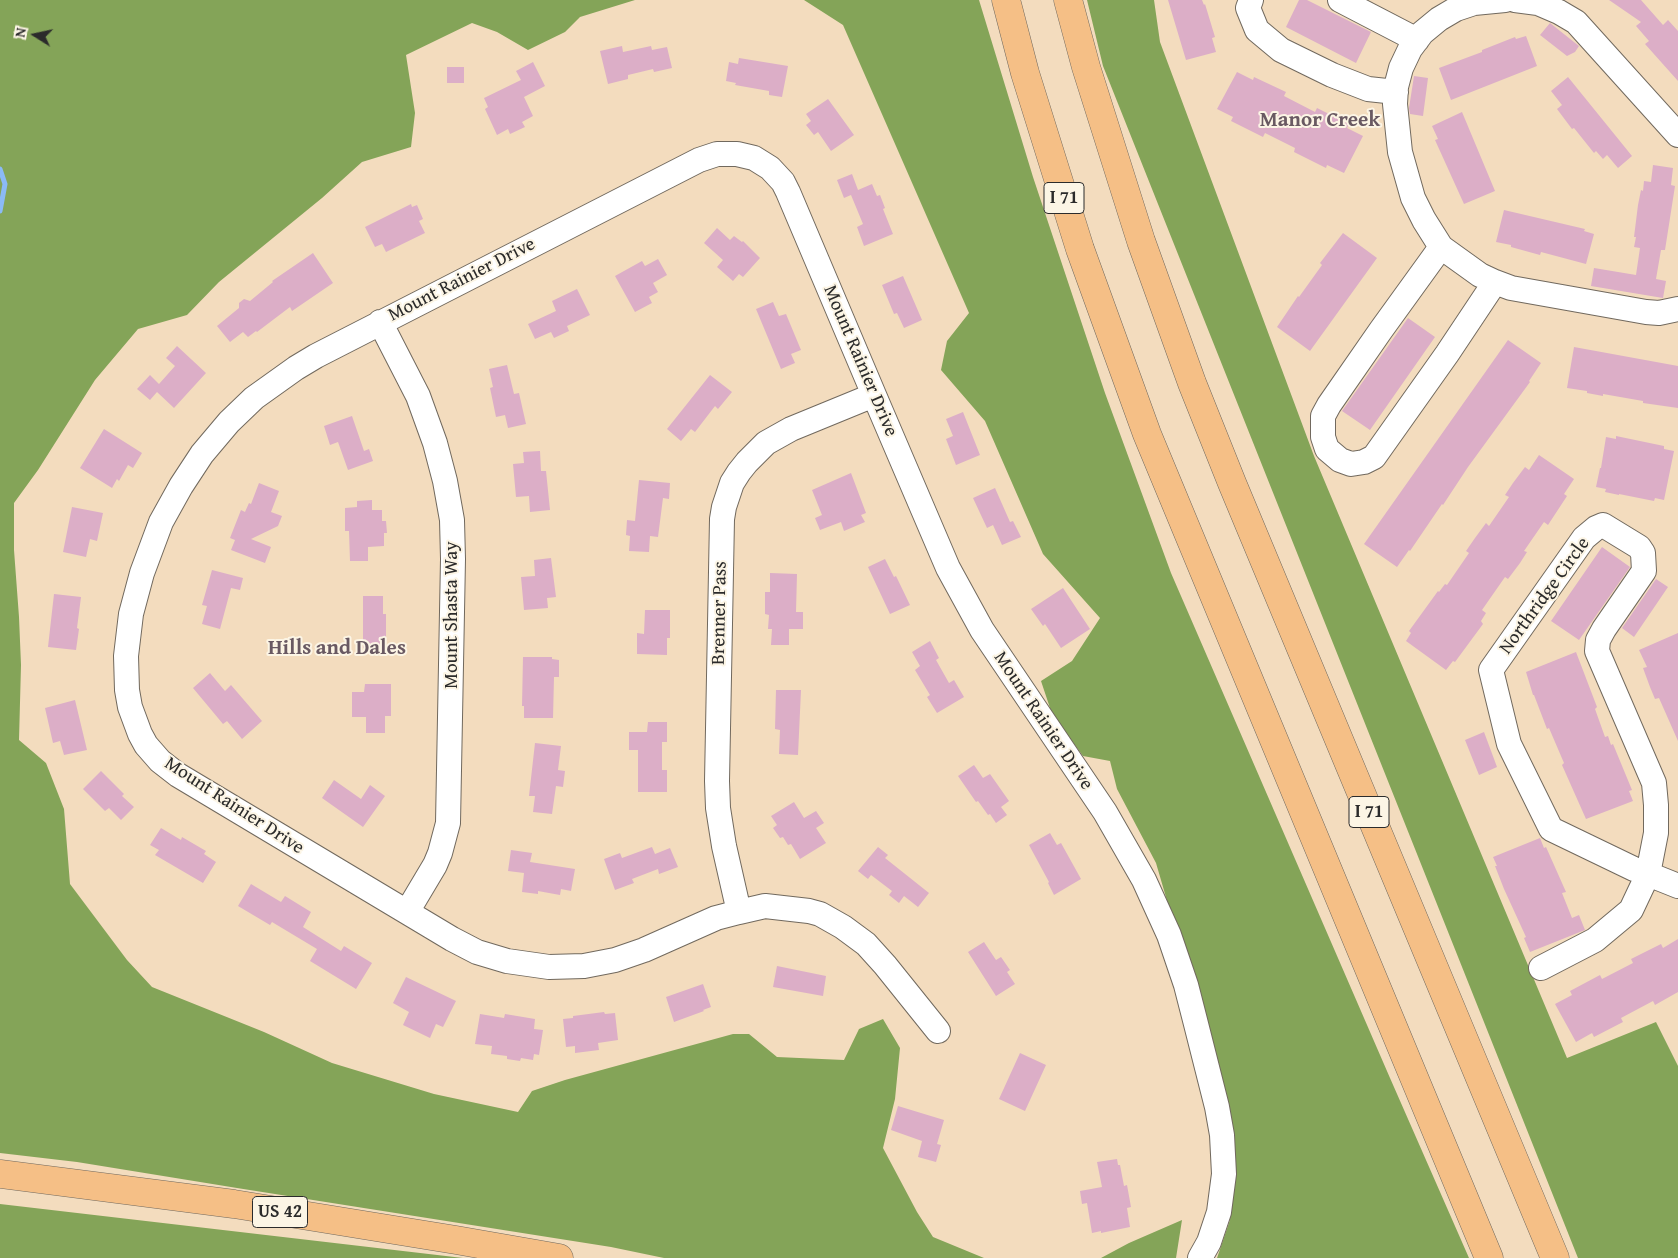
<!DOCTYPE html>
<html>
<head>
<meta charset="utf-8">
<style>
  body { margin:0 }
  #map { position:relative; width:1678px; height:1258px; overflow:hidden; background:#f3dcbe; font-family:"Gentium Book Plus",serif }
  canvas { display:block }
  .north { position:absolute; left:10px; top:10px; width:50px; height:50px; -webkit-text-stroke:4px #fcf5e5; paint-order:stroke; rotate:280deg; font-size:14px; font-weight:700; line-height:20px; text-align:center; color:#2b2b2b }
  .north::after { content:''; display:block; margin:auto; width:18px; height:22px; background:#2b2b2b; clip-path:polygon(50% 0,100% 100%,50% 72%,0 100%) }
</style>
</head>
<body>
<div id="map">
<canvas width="1678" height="1258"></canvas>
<div class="north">N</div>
</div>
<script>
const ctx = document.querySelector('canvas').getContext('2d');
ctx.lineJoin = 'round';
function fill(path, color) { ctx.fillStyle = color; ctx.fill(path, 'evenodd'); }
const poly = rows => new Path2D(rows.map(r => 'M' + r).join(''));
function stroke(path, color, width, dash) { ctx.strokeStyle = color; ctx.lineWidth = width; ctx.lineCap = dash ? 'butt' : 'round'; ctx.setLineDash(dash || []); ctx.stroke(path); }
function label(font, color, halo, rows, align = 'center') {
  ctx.font = font + ' "Gentium Book Plus",serif'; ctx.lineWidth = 4; ctx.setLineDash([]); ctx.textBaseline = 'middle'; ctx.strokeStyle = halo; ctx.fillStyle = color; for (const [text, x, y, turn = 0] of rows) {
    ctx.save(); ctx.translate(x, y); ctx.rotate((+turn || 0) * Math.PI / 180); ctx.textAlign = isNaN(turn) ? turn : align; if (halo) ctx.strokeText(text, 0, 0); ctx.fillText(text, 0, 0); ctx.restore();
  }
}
fill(poly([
  [0,0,635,0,580,17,565,32,528,50,497,32,472,23,406,55,415,113,411,147,362,162,322,198,219,282,187,315,138,329,95,380,38,470,14,503,14,550,19,617,21,665,19,740,46,763,64,809,70,884,127,960,152,987,264,1032,332,1063,434,1094,518,1112,532,1091,565,1080,733,1034,749,1034,777,1057,844,1060,859,1029,883,1019,900,1048,895,1099,883,1148,917,1212,933,1237,984,1258,664,1258,611,1247,237,1188,77,1162,0,1153],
  [804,0,979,0,1033,177,1105,393,1171,573,1390,1078,1469,1258,1217,1258,1230,1220,1232,1174,1213,1058,1156,863,1117,789,1110,761,1083,756,1052,714,1041,681,1072,661,1100,618,1043,554,985,421,941,370,947,341,969,313,843,25],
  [1087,0,1154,0,1160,42,1314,456,1567,1058,1656,1022,1678,1066,1678,1258,1578,1258,1103,66],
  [0,1204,463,1258,0,1258],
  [1182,1220,1176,1258,1101,1258,1129,1243]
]), '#84a458');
stroke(poly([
  [0,169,5,184,0,211]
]), '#8bbaf6', 5);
fill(poly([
  [1168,0,1202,0,1204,5,1205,4,1215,37,1212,38,1216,52,1186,60],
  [1299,0,1307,0,1371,32,1356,63,1286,27],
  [1609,0,1641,0,1663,25,1668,20,1678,31,1678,81,1645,44,1649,41,1636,26,1641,22],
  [1550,23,1579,46,1575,52,1567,56,1540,35],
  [1526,36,1537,66,1451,100,1439,68,1482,52,1482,50,1515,37,1516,39],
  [622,46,623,52,651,46,652,50,667,47,672,68,654,72,653,69,628,75,628,79,608,84,600,51],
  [739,58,788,66,782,97,769,95,769,91,735,85,736,83,726,81,729,62,738,64],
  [533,62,545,86,524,97,533,116,522,122,525,127,510,134,508,129,497,135,485,109,488,107,484,98,521,80,516,71],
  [447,67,464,67,464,83,447,83],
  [1237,72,1253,80,1254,77,1286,92,1284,96,1315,112,1317,108,1349,124,1347,128,1363,136,1344,173,1327,165,1326,168,1294,152,1295,148,1265,133,1263,137,1231,121,1233,117,1217,109],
  [1414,76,1428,78,1423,116,1410,114,1409,108],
  [1568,77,1632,156,1618,168,1607,155,1603,159,1596,151,1594,153,1574,128,1572,129,1557,109,1562,105,1551,91],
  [828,99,854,135,831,151,818,132,814,135,806,125,811,121,806,114],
  [1462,112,1495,191,1464,204,1435,140,1438,139,1432,126],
  [1653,165,1673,168,1671,185,1675,186,1665,250,1661,250,1656,279,1666,281,1663,298,1591,286,1594,268,1636,275,1640,248,1634,247,1636,237,1634,237,1638,205,1641,190,1643,191,1644,181,1651,182],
  [852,174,858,190,872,184,877,196,880,195,885,208,883,209,893,234,864,246,857,227,863,224,851,195,844,198,837,180],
  [411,204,412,207,417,205,423,219,419,221,425,233,386,252,382,244,375,247,365,227],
  [1504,210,1585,229,1584,231,1594,234,1586,264,1541,252,1540,255,1511,247,1511,245,1496,242],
  [717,228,730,240,734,236,742,242,743,241,760,258,743,277,739,274,733,281,717,267,723,260,704,243],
  [1343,233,1377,258,1310,351,1277,327,1298,296,1299,297,1322,265,1320,263],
  [313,253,333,283,292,311,290,307,257,332,256,331,248,337,243,332,230,342,217,326,239,308,239,303,244,299,250,301,273,282,272,281],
  [658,259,667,275,653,283,658,292,649,297,652,303,635,312,615,276,642,261,645,266],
  [903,276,922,320,904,328,897,313,894,314,882,285],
  [577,289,590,315,567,326,569,331,554,338,551,332,535,339,528,324,556,311,552,301],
  [773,302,779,316,786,314,801,350,791,354,795,363,781,369,756,309],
  [1408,318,1435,337,1370,430,1342,411],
  [1508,340,1541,363,1529,381,1530,382,1468,467,1443,505,1442,504,1410,551,1409,550,1397,567,1364,544],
  [177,346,206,373,174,408,157,392,150,400,137,389,150,375,159,384,175,366,166,358],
  [1574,347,1678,366,1678,408,1643,403,1643,401,1603,394,1603,396,1587,393,1587,391,1567,388],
  [507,365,514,394,519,393,526,424,508,428,505,415,496,417,490,388,493,387,489,369],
  [710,375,732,392,718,409,715,406,695,432,691,429,681,441,667,429],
  [963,412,980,455,956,465,946,439,953,436,946,419],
  [352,416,364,451,369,449,373,461,348,470,338,442,330,445,324,426],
  [104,429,142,453,133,468,128,465,119,481,117,479,112,488,80,468],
  [1616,436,1664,446,1664,449,1674,451,1664,500,1655,498,1654,501,1619,494,1619,495,1605,492,1606,489,1596,487,1600,468,1601,468,1606,437,1616,439],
  [540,451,541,471,546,471,550,510,530,512,529,496,516,497,513,464,524,463,523,452],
  [1539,455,1574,479,1564,494,1567,496,1548,525,1544,522,1524,551,1527,552,1520,563,1508,579,1505,577,1482,610,1486,613,1481,621,1483,624,1455,662,1453,661,1446,670,1406,641,1411,633,1409,631,1438,591,1439,592,1445,584,1447,585,1469,553,1466,551,1475,538,1486,523,1489,526,1509,497,1505,495,1513,483,1525,467,1529,470],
  [851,473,866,513,861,515,865,522,844,531,841,522,820,530,815,518,822,515,812,490],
  [639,480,670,483,669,499,663,498,658,537,650,536,649,552,629,551,630,536,626,535,627,520,635,521],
  [259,483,279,491,271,512,282,516,278,526,251,539,271,547,265,563,231,550,235,540,230,538,241,510,245,512,249,503,251,504],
  [995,488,1010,522,1013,521,1021,537,1002,545,993,525,987,528,973,498],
  [372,500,372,510,382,510,382,521,386,521,387,533,384,533,384,546,368,547,368,561,350,561,349,531,345,531,345,508,357,507,357,501],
  [72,507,103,513,97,541,90,539,86,557,63,552],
  [1602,547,1630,567,1579,640,1551,621],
  [551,558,556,597,547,598,548,608,524,610,521,577,535,576,534,560],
  [885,559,894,577,896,576,910,605,890,614,868,567],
  [212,570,243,578,240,590,231,588,220,629,202,624,207,606,202,605],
  [770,573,797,574,796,612,803,612,803,629,789,629,789,645,771,645,772,629,768,629,769,615,765,614,765,592,770,592],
  [1656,579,1668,587,1634,637,1622,628],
  [1063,588,1090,629,1061,648,1045,624,1043,626,1031,609],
  [54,594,81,597,77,628,79,629,76,650,48,647],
  [363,596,383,596,383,614,386,614,386,647,363,648],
  [645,610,670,610,670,638,667,638,667,655,637,654,637,633,644,634],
  [1678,633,1678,741,1659,698,1655,699,1650,687,1643,668,1647,667,1639,650],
  [930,641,939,658,936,660,949,683,954,680,964,697,937,713,927,697,930,695,915,670,920,666,912,652],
  [1576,652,1597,707,1595,709,1605,737,1608,736,1611,745,1613,744,1632,790,1629,791,1633,801,1586,819,1562,765,1564,763,1549,728,1547,729,1534,695,1533,695,1526,672],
  [523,657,552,657,552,659,559,660,559,677,554,677,553,718,524,718,524,706,522,706],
  [210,673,225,691,231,685,262,721,242,739,227,721,223,724,193,688],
  [365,684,391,684,391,716,385,716,385,733,366,733,366,717,352,717,352,692,364,692],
  [776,690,801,690,798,755,779,754,780,730,775,729],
  [75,700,87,750,64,755,60,741,53,743,45,708],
  [648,722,667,722,667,742,662,742,662,770,667,770,667,792,638,792,638,750,629,750,629,732,647,732],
  [1484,732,1497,767,1479,775,1465,740],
  [535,743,561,746,558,770,565,771,563,787,556,786,552,814,533,812,535,796,529,796],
  [974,765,983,778,990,774,1009,801,1001,807,1007,815,996,823,990,814,988,815,978,801,976,802,958,776],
  [101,771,124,794,122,796,134,807,121,820,109,808,105,811,83,789],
  [334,780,361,799,370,785,385,796,363,827,322,798],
  [794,802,804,818,816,811,824,823,816,828,826,843,800,859,791,844,788,845,783,837,780,838,773,828,777,825,771,816],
  [161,828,181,840,182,837,206,851,204,854,216,862,203,883,155,855,159,850,150,845],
  [1050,833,1057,845,1061,843,1081,879,1054,895,1048,883,1049,882,1029,845],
  [1540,838,1544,848,1546,847,1566,892,1562,893,1572,918,1579,915,1585,930,1530,952,1524,938,1526,937,1504,889,1495,866,1497,866,1493,857],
  [652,847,655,854,670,848,678,867,659,874,658,869,632,879,634,883,615,890,604,859,620,853,622,858],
  [878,847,888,855,885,858,929,893,918,907,904,896,899,903,889,895,892,891,871,875,868,879,858,871],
  [511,850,532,853,530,862,575,869,571,891,561,889,560,895,538,891,538,894,522,892,524,873,508,871],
  [251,884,281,902,285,896,311,912,303,927,341,951,344,946,372,963,356,989,310,961,317,949,272,922,270,925,238,906],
  [1678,939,1678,992,1655,1005,1653,1001,1621,1018,1623,1022,1594,1037,1592,1033,1576,1042,1555,1004,1572,995,1570,991,1600,975,1602,979,1633,963,1631,959,1661,944,1663,948],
  [984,942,996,960,1001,957,1010,970,1007,972,1015,984,996,996,968,952],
  [777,966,826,976,823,996,773,987],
  [406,977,456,1001,443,1027,436,1024,430,1038,403,1025,409,1012,393,1003],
  [703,984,711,1007,703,1010,704,1011,674,1022,666,997],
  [604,1012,605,1014,615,1013,618,1040,598,1043,599,1050,575,1053,575,1046,566,1047,563,1019,573,1018,573,1016],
  [480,1014,504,1018,505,1014,535,1019,534,1029,543,1030,539,1055,534,1054,533,1060,521,1058,520,1061,507,1059,507,1056,491,1054,492,1046,475,1044],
  [1020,1053,1046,1065,1025,1111,999,1099],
  [898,1106,944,1120,937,1144,941,1145,936,1162,918,1157,922,1141,891,1130],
  [1117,1159,1118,1165,1120,1165,1124,1186,1127,1185,1131,1207,1127,1208,1130,1227,1101,1233,1101,1231,1092,1233,1087,1203,1082,1204,1080,1191,1102,1187,1097,1162]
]), '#dcaec7');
const minor = poly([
  [1251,0,1248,8,1257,30,1281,50,1332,75,1368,89,1396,92],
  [1340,0,1417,40],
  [1505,0,1474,3,1456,9,1439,19,1422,33,1410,49,1401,68,1396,87,1395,104,1400,152,1413,198,1424,220,1441,247,1480,275,1495,282,1511,288,1646,312,1659,313,1678,309],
  [1515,0,1538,3,1559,12,1576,22,1678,135],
  [1441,247,1381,330,1329,405,1323,416,1323,437,1327,449,1340,460,1351,464,1364,462,1374,457,1447,354,1495,282],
  [380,322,418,396,435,443,445,481,452,520,453,559,448,823,440,853,435,865,407,912],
  [739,912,724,846,718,808,717,781,722,519,724,507,732,483,739,472,747,462,766,443,791,429,874,395],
  [1541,968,1595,940,1631,910,1648,874,1656,833,1656,805,1654,783,1597,651,1598,640,1604,629,1644,571,1643,553,1639,547,1603,525,1596,528,1584,538,1491,670,1509,744,1551,829,1634,869,1648,874,1678,886],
  [938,1031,885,965,866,944,843,927,820,914,809,911,765,906,739,912,716,918,644,950,615,960,584,966,549,967,507,961,477,952,452,939,178,775,160,761,146,745,140,734,130,707,127,690,126,656,131,614,142,573,161,522,181,486,202,454,229,422,254,398,296,368,316,356,699,160,717,154,737,154,754,158,770,168,783,182,788,192,874,395,948,568,982,630,1105,812,1144,880,1169,935,1186,985,1196,1024,1217,1107,1222,1135,1224,1174,1219,1212,1209,1242,1200,1258]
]);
const major = poly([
  [0,1174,234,1204,456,1240,559,1258]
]);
const highway = poly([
  [1006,0,1025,73,1080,249,1147,434,1489,1258],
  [1068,0,1086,67,1141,241,1192,383,1232,483,1555,1258]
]);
stroke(minor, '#71695e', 26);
stroke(major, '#71695e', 29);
stroke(highway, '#71695e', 29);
stroke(minor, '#fff', 24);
stroke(major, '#f5bf86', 28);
stroke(highway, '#f5bf86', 28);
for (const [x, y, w] of [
  [1064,198,40],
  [1369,812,40],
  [280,1212,55]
]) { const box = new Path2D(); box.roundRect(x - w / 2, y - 15.5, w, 31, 4); ctx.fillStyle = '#fcf5e5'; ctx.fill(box); stroke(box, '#2b2b2b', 1); }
label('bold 18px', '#2b2b2b', null, [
  ["I 71",1064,198],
  ["I 71",1369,812],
  ["US 42",280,1212]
]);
label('19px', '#2b2b2b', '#fcf5e5', [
  ["Mount Rainier Drive",462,280,-27],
  ["Mount Rainier Drive",860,361,67],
  ["Northridge Circle",1545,596,-54],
  ["Brenner Pass",720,613,-89],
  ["Mount Shasta Way",452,615,-90],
  ["Mount Rainier Drive",1043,721,56],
  ["Mount Rainier Drive",234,806,33]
]);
label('bold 21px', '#695962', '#fcf5e5', [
  ["Manor Creek",1320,121],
  ["Hills and Dales",337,649]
]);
</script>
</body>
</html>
